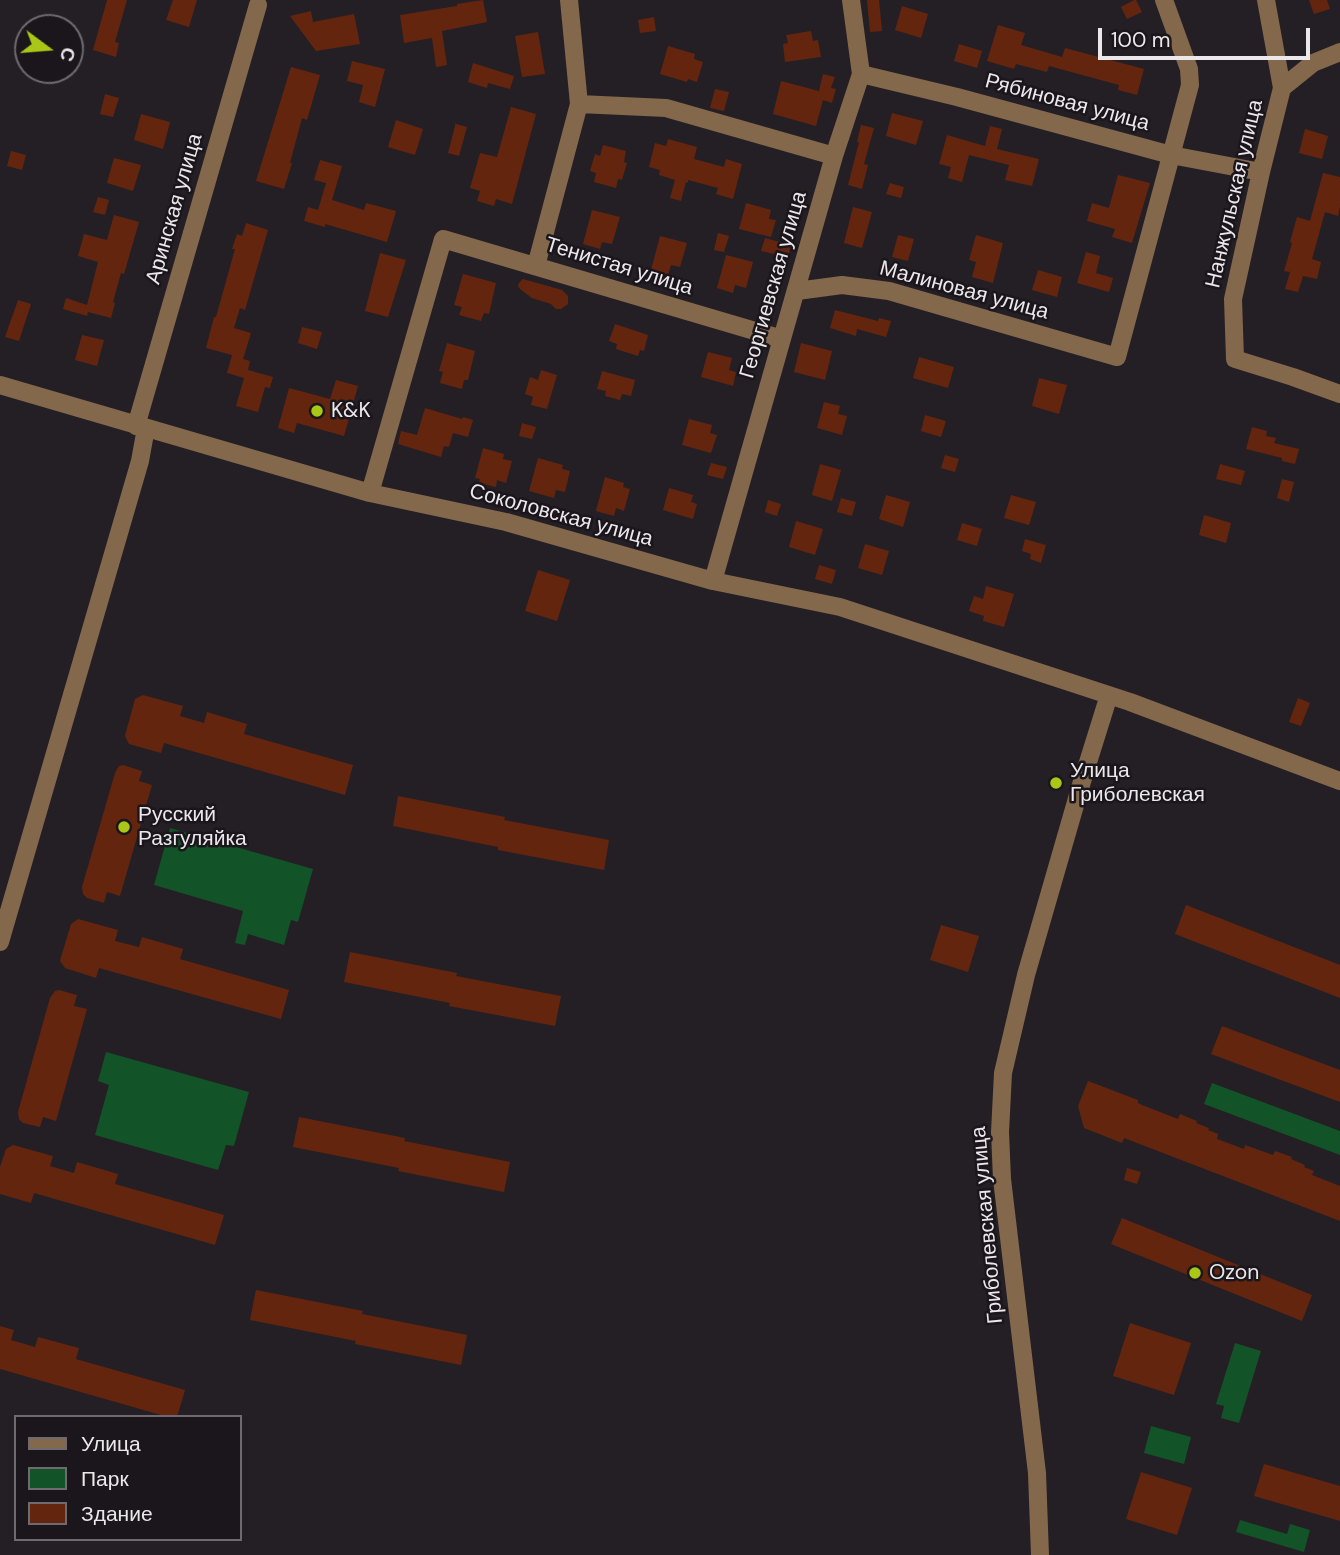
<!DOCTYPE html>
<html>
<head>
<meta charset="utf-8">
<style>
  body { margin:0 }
  #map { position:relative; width:1340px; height:1555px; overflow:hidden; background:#241f25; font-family:"DM Sans",sans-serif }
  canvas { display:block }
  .legend { position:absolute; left:14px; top:1415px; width:228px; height:126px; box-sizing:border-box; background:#1a161b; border:2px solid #6e6a6f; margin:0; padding:9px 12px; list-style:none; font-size:21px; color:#ebe8ec }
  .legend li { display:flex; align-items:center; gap:14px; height:35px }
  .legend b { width:35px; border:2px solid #6e6a6f }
  .north { position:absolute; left:14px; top:14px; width:70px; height:70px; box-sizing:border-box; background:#1a161b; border:2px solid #6e6a6f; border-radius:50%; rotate:106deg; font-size:19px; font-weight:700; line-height:28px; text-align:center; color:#ebe8ec }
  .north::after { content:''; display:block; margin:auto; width:24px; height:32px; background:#aac718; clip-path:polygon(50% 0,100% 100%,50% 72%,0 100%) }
  .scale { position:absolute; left:1098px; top:28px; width:212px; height:32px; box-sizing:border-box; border:4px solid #ebe8ec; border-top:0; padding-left:9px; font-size:21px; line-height:24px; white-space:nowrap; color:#ebe8ec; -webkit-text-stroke:5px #1a161b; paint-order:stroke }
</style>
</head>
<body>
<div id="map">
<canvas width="1340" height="1555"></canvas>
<ul class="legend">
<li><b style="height:9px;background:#84684c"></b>Улица</li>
<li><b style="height:19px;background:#125327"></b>Парк</li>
<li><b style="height:19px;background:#64250e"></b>Здание</li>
</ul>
<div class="north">С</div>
<div class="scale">100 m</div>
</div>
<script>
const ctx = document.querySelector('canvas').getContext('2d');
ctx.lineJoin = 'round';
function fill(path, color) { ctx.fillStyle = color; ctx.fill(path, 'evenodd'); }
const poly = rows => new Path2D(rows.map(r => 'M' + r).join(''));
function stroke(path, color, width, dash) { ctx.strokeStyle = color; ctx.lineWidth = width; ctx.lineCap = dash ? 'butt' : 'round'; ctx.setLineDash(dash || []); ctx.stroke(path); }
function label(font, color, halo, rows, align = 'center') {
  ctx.font = font + ' "DM Sans",sans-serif'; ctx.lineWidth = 5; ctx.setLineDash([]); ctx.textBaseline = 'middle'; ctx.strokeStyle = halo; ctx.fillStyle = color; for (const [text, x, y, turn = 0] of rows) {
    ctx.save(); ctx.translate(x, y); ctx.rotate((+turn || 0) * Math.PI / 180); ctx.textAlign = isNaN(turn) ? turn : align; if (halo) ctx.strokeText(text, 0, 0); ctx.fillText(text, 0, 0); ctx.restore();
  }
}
fill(poly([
  [170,828,313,869,298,922,291,920,284,945,248,934,245,945,235,943,243,911,154,885],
  [106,1052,249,1092,234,1146,226,1145,218,1170,95,1135,109,1085,98,1081],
  [1212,1083,1340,1131,1340,1155,1204,1104],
  [1235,1343,1261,1351,1239,1423,1221,1418,1224,1406,1216,1404],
  [1151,1426,1191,1437,1184,1464,1144,1453],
  [1240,1520,1287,1534,1290,1524,1310,1530,1304,1552,1236,1532]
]), '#125327');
fill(poly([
  [107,0,127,0,115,42,119,43,116,57,93,50],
  [173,0,197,0,189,27,166,20],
  [483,0,487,22,442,31,447,65,436,67,432,38,404,43,400,15,457,6,457,4],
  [867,0,879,0,882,31,870,32],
  [1134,0,1136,0,1142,12,1127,19,1121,7],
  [1309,0,1327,0,1330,9,1314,14],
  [902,6,928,14,921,38,895,30],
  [311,11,313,22,354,14,360,44,316,51,290,16],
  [654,17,656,31,640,33,638,20],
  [998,25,1025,33,1021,45,1062,57,1065,48,1144,69,1137,95,1118,90,1119,85,1049,66,1047,72,1016,64,1014,69,987,61],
  [811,31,813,41,818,40,821,57,785,62,783,44,788,43,786,35],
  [538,32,545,74,522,77,515,36],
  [959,44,982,51,977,68,954,61],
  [668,46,695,54,694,59,703,62,697,82,688,79,687,82,660,74],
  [352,61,385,69,375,107,359,102,363,85,347,81],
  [473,63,514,76,510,89,488,83,487,88,468,82],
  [291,67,320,75,307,120,302,118,290,163,292,163,284,189,256,181],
  [823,74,835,77,831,88,836,89,832,103,823,100,816,126,773,114,781,81,819,91],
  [715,89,729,92,724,111,710,108],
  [105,94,119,98,113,117,100,114],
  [511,107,536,114,512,204,496,199,494,206,477,201,480,191,470,188,480,153,497,157],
  [892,113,923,121,916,145,886,136],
  [141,114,170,122,163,149,134,140],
  [396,120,423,129,415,155,388,147],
  [456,122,456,124,467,127,459,156,448,153],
  [861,125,874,128,864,164,868,165,862,189,848,185,859,142,857,142],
  [990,126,1002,129,997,149,1039,159,1032,186,1005,180,1009,165,969,155,962,182,948,178,951,167,939,164,947,135,985,146],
  [1305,129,1328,136,1322,159,1299,153],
  [668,139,697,147,694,159,724,167,726,159,742,164,733,199,716,194,718,188,688,180,688,183,686,182,681,201,670,198,675,180,659,175,660,170,649,167,655,143,666,146],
  [603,145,626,151,624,162,627,163,622,180,618,179,616,188,594,182,596,173,590,171,595,154,600,156],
  [11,151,26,155,22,170,7,166],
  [114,158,141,165,133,191,107,183],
  [320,160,342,166,332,200,364,210,366,203,396,211,387,242,325,224,325,227,304,221,308,207,318,210,326,183,314,180],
  [1323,173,1340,177,1340,206,1338,216,1325,212,1312,259,1321,262,1317,279,1303,276,1298,292,1285,289,1290,272,1284,271,1292,243,1290,242,1297,217,1310,221],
  [1118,175,1150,183,1132,243,1112,237,1115,229,1087,221,1092,203,1109,208],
  [890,183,904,187,901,198,886,194],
  [98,197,109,200,105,215,93,212],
  [746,203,771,210,769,219,776,220,771,237,739,229],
  [853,207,872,212,862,248,844,243],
  [592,210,620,217,612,244,602,242,600,249,583,244],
  [114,215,139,222,124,274,121,273,113,302,115,303,111,318,88,312,87,316,63,309,66,298,87,305,98,262,78,256,84,234,107,240],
  [246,223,268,230,245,310,240,308,234,328,251,333,243,359,250,361,248,370,273,377,270,388,265,387,258,412,236,406,244,378,227,373,232,355,206,348,214,317,216,317,235,249,232,249,237,234,242,236],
  [718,233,729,236,724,252,714,250],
  [898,235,914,239,908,261,892,257],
  [976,235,1003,243,993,283,972,277,976,262,969,260],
  [660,236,687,243,680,267,671,265,668,275,651,270],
  [765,238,791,245,788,257,761,251],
  [1086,252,1100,256,1096,273,1113,278,1109,292,1077,283],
  [380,253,406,260,388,317,365,311],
  [726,255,753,262,746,288,735,285,733,293,717,288],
  [1038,270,1062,277,1057,297,1032,290],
  [463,274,496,283,489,314,484,313,481,321,459,315,462,307,454,305],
  [523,279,562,290,568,296,568,304,561,309,556,309,551,304,532,298,520,289,518,286,519,283],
  [18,300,31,304,19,341,5,337],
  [835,310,878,321,879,318,891,321,886,337,857,329,856,336,830,328],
  [615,324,648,335,644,351,640,350,638,356,616,349,617,344,609,341],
  [302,327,322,332,317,349,298,343],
  [82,335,104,340,97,366,75,360],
  [447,343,475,351,468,380,464,380,462,389,440,383,443,372,439,371],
  [801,343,832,351,825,380,794,372],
  [708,352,732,358,729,370,736,372,733,386,701,377],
  [919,357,954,367,948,388,913,378],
  [541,370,557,375,547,409,531,405,533,397,525,394,530,377,538,380],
  [602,371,635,380,631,396,622,394,620,400,605,396,606,391,597,389],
  [1039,378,1067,385,1059,414,1032,406],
  [336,380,358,386,344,436,297,423,294,433,278,428,289,388,330,399],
  [824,402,840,406,838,414,847,416,842,435,817,428],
  [425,408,462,419,463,417,473,420,468,437,453,433,449,447,444,446,441,457,398,444,401,431,417,435],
  [925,415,946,421,941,437,921,431],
  [689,419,712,425,710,433,717,435,711,453,682,445],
  [522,423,536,427,532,439,519,436],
  [1252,427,1267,431,1266,436,1276,438,1274,443,1299,449,1295,464,1282,461,1282,458,1246,449],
  [483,448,504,454,503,459,512,461,506,483,497,480,496,487,479,483,480,479,475,478],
  [945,455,959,459,955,472,941,468],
  [538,458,563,465,562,469,570,471,565,492,556,490,554,498,529,491],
  [711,463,727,467,723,479,707,475],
  [820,464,841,470,832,501,812,495],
  [1220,464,1245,471,1241,485,1216,479],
  [605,477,624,483,623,487,630,489,624,511,616,508,614,516,596,511],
  [1282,479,1294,482,1289,502,1277,498],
  [669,488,693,495,691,502,697,504,693,519,663,510],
  [886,495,910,502,903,527,879,519],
  [1011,495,1036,502,1029,525,1004,518],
  [841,498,856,502,852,516,837,512],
  [768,500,781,504,777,516,765,512],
  [1204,515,1231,523,1226,543,1199,535],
  [796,521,823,529,815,555,789,547],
  [962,523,982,529,977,546,957,540],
  [1025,539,1046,545,1041,563,1030,559,1031,554,1022,551],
  [865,544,889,551,882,575,858,568],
  [819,565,836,570,832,584,815,579],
  [538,570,570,580,557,621,525,611],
  [986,586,1014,594,1004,627,983,621,984,616,969,611,974,596,983,599],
  [143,695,183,706,180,716,204,723,207,712,247,724,244,734,353,765,345,795,164,743,161,753,129,744,125,736,126,732,135,699],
  [1298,698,1310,703,1301,726,1289,722],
  [123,765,142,771,139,781,152,785,120,896,107,892,104,903,87,898,83,894,82,887,115,773,119,766],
  [398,796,505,817,504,820,609,840,604,870,498,850,498,847,393,826],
  [1186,905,1340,965,1340,998,1175,934],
  [78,919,118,930,115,941,139,947,142,937,183,949,180,959,289,990,281,1019,99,968,96,978,65,968,60,961,61,957,71,924],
  [941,925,979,936,968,972,930,960],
  [350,952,457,973,456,976,561,996,555,1026,449,1006,450,1003,344,982],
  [59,990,77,995,74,1006,87,1009,56,1121,43,1117,40,1127,23,1123,19,1119,18,1112,50,998,55,991],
  [1222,1026,1340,1070,1340,1102,1211,1054],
  [1088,1081,1138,1100,1138,1103,1142,1105,1178,1119,1180,1114,1197,1121,1196,1123,1209,1128,1208,1130,1218,1134,1217,1139,1244,1149,1245,1145,1273,1155,1275,1151,1292,1157,1291,1159,1305,1165,1304,1167,1314,1171,1312,1175,1340,1186,1340,1221,1124,1138,1122,1143,1084,1128,1078,1106],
  [299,1117,405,1138,404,1141,510,1162,504,1192,398,1171,399,1168,293,1147],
  [13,1145,53,1156,50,1166,74,1173,77,1162,118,1174,115,1184,224,1215,215,1245,34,1193,31,1203,0,1194,0,1167,6,1149],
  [1127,1168,1141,1172,1137,1184,1124,1180],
  [1122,1218,1312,1295,1302,1321,1111,1244],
  [256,1290,363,1311,362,1314,467,1335,461,1365,355,1344,356,1341,250,1320],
  [1130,1323,1191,1343,1174,1395,1113,1376],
  [0,1326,14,1330,11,1340,35,1347,38,1337,79,1348,76,1359,185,1390,177,1417,168,1417,0,1369],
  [1264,1464,1340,1486,1340,1521,1254,1496],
  [1141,1472,1192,1488,1177,1535,1126,1519]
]), '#64250e');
stroke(poly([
  [1266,0,1282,88,1261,172,1233,299,1235,359,1293,377,1340,394],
  [861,74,957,97,1171,155,1261,172],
  [1282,88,1313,63,1340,52],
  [579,104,666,108,834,156],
  [536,266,579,104,569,0],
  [797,291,842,285,889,291,1117,357,1190,85,1189,69,1164,0],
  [0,385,370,493,506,522,713,581,840,607,1130,702,1340,781],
  [136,426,258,5],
  [370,493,443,239,782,339],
  [713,581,834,156,861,74,851,0],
  [0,942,140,461,146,428],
  [1040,1555,1037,1473,1002,1179,1000,1132,1003,1073,1026,975,1080,788,1109,695]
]), '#84684c', 18);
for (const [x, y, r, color] of [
  [317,411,7,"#aac718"],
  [1056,783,7,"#aac718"],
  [124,827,7,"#aac718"],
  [1195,1273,7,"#aac718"]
]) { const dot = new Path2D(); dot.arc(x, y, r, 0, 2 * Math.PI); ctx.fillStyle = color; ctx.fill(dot); stroke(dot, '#1a161b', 2.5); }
label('21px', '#ebe8ec', '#1a161b', [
  ["Рябиновая улица",1067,103,15],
  ["Нанжульская улица",1235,194,-77],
  ["Аринская улица",175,209,-74],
  ["Тенистая улица",619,267,17],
  ["Георгиевская улица",774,285,-74],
  ["Малиновая улица",964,291,15],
  ["Соколовская улица",561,516,15],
  ["Гриболевская улица",988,1225,-95]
]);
label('21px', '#ebe8ec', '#1a161b', [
  ["K&K",331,411],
  ["Улица",1070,771],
  ["Гриболевская",1070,795],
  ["Русский",138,815],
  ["Разгуляйка",138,839],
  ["Ozon",1209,1273]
], 'left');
</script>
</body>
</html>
